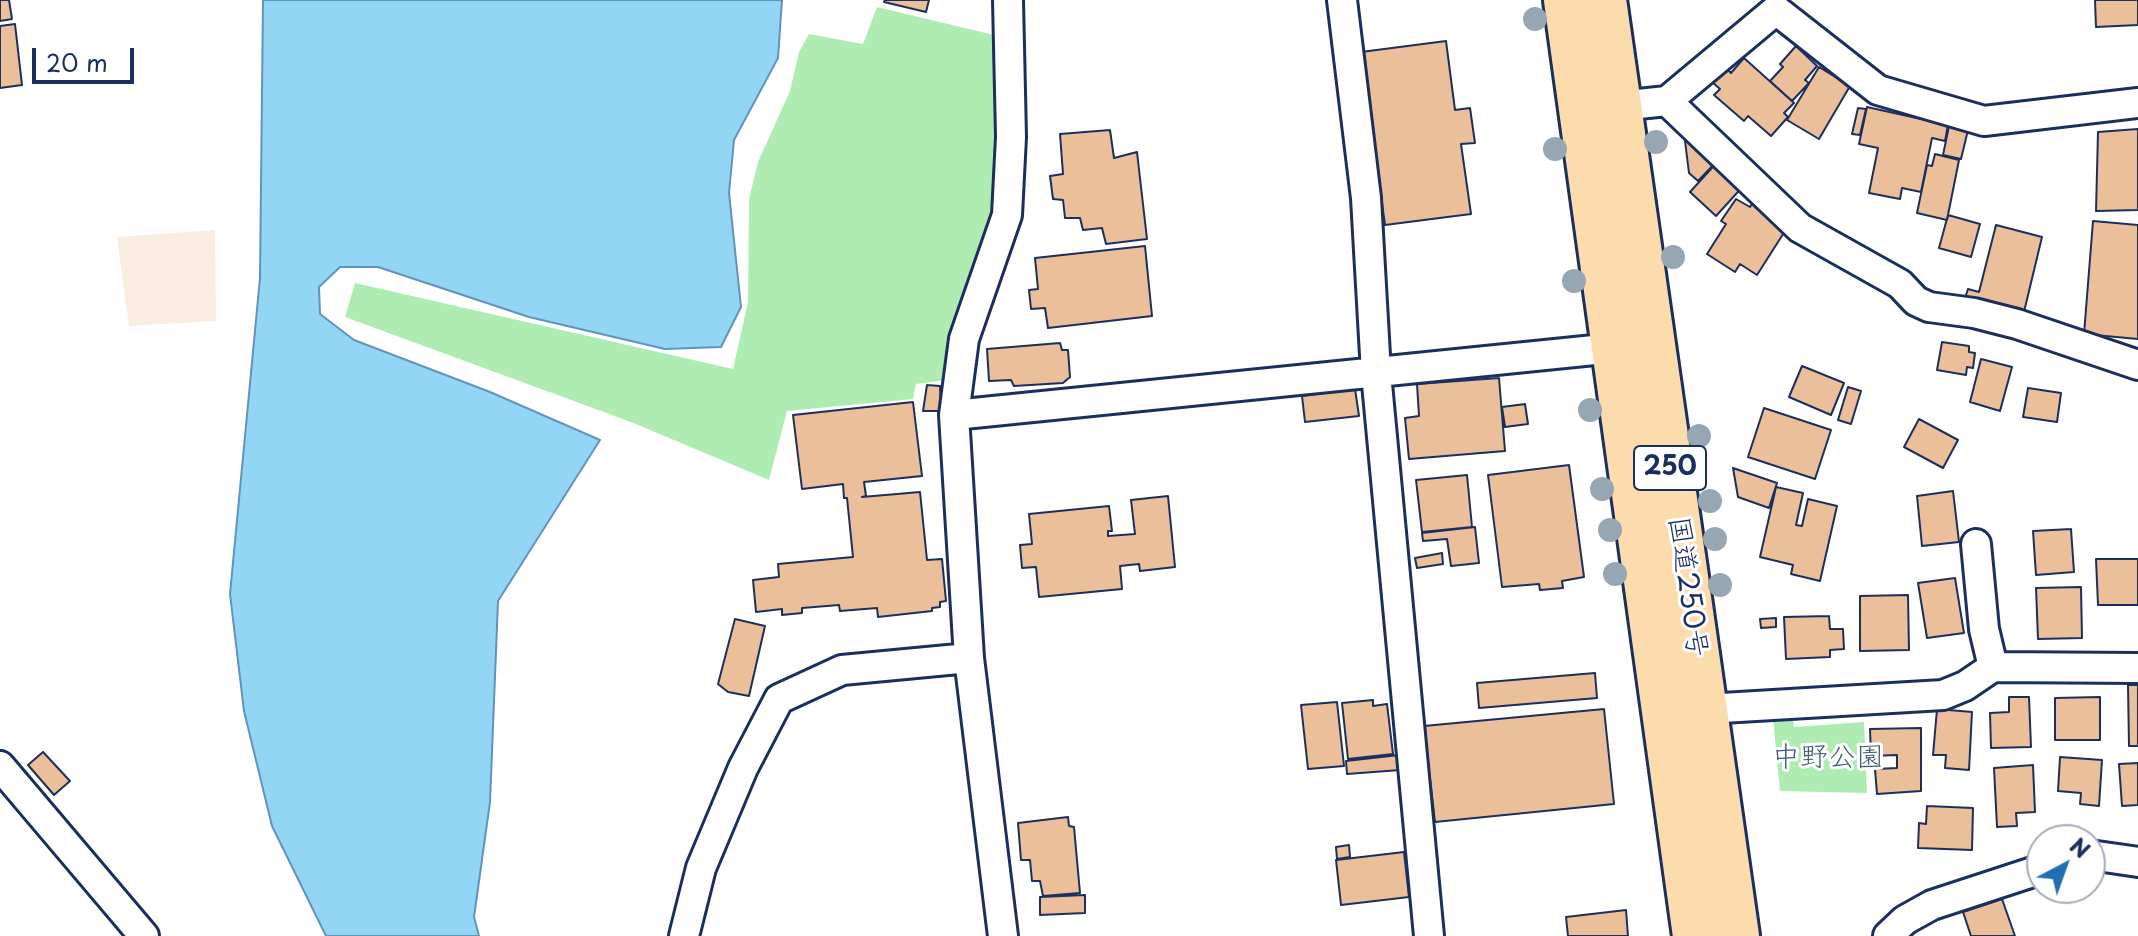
<!DOCTYPE html>
<html>
<head>
<meta charset="utf-8">
<style>
  body { margin:0 }
  #map { position:relative; width:2138px; height:936px; overflow:hidden; background:#fff; font-family:"Playpen Sans",sans-serif }
  canvas { display:block }
  .north { position:absolute; left:2026px; top:824px; width:80px; height:80px; box-sizing:border-box; background:#fff; border:2px solid #a4acbf; border-radius:50%; rotate:41deg; font-size:22px; font-weight:700; line-height:32px; text-align:center; color:#1b2f5e }
  .north::after { content:''; display:block; margin:auto; width:28px; height:36px; background:#1f6fb2; clip-path:polygon(50% 0,100% 100%,50% 72%,0 100%) }
  .scale { position:absolute; left:32px; top:48px; width:102px; height:36px; box-sizing:border-box; border:4px solid #1b2f5e; border-top:0; padding-left:10px; font-size:24px; line-height:28px; white-space:nowrap; color:#1b2f5e; -webkit-text-stroke:6px #fff; paint-order:stroke }
</style>
</head>
<body>
<div id="map">
<canvas width="2138" height="936"></canvas>
<div class="north">N</div>
<div class="scale">20 m</div>
</div>
<script>
const ctx = document.querySelector('canvas').getContext('2d');
ctx.lineJoin = 'round';
function fill(path, color) { ctx.fillStyle = color; ctx.fill(path, 'evenodd'); }
const poly = rows => new Path2D(rows.map(r => 'M' + r).join(''));
function stroke(path, color, width, dash) { ctx.strokeStyle = color; ctx.lineWidth = width; ctx.lineCap = dash ? 'butt' : 'round'; ctx.setLineDash(dash || []); ctx.stroke(path); }
function label(font, color, halo, rows, align = 'center') {
  ctx.font = font + ' "Playpen Sans","Klee One",sans-serif'; ctx.lineWidth = 6; ctx.setLineDash([]); ctx.textBaseline = 'middle'; ctx.strokeStyle = halo; ctx.fillStyle = color; for (const [text, x, y, turn = 0] of rows) {
    ctx.save(); ctx.translate(x, y); ctx.rotate((+turn || 0) * Math.PI / 180); ctx.textAlign = isNaN(turn) ? turn : align; if (halo) ctx.strokeText(text, 0, 0); ctx.fillText(text, 0, 0); ctx.restore();
  }
}
fill(poly([
  [215,230,216,321,129,326,117,237]
]), '#f9ece1');
fill(poly([
  [877,7,994,35,998,209,946,380,916,384,913,399,787,411,769,480,631,422,345,317,355,283,733,369,748,302,749,199,758,162,790,91,799,52,809,34,863,44],
  [1793,718,1794,727,1864,722,1867,793,1780,791,1773,719]
]), '#aeecb2');
const water = poly([
  [263,0,782,0,778,58,734,140,729,193,741,307,721,347,665,349,529,317,378,267,340,267,319,287,320,314,354,340,490,392,600,440,498,601,490,802,474,917,479,936,326,936,272,826,244,711,230,594,260,278,263,0]
]);
fill(water, '#92d5f4');
stroke(water, '#6293b8', 2);
const building = poly([
  [0,0,9,0,12,19,0,21,0,0],
  [885,0,929,0,926,12,884,2,885,0],
  [2095,0,2138,0,2138,25,2096,27,2095,0],
  [15,24,22,85,0,88,0,26,15,24],
  [1446,41,1455,110,1470,108,1475,143,1461,144,1471,214,1385,225,1361,52,1446,41],
  [1796,46,1817,66,1805,80,1809,83,1792,101,1770,81,1783,67,1780,64,1796,46],
  [1744,58,1794,103,1784,113,1788,117,1771,136,1748,116,1744,121,1714,95,1720,89,1712,82,1725,67,1731,73,1744,58],
  [1819,67,1850,86,1819,139,1787,120,1819,67],
  [1867,107,1948,125,1945,141,1932,138,1921,192,1902,188,1900,199,1869,193,1878,148,1859,144,1867,107],
  [1858,108,1866,109,1860,135,1852,134,1858,108],
  [1949,126,1968,130,1961,159,1943,155,1949,126],
  [2138,129,2138,210,2096,211,2098,132,2138,129],
  [1110,130,1114,158,1137,152,1147,239,1106,244,1102,228,1083,230,1080,218,1065,218,1063,200,1053,199,1050,176,1063,174,1060,134,1110,130],
  [1693,133,1719,159,1698,181,1689,173,1685,141,1693,133],
  [1935,154,1959,160,1947,220,1917,213,1927,165,1932,166,1935,154],
  [1720,159,1746,183,1716,216,1690,192,1720,159],
  [1736,199,1750,207,1753,202,1784,222,1780,228,1785,231,1757,275,1740,264,1735,272,1707,254,1726,224,1721,221,1736,199],
  [1948,215,1980,224,1971,257,1939,248,1948,215],
  [2093,221,2138,225,2138,339,2084,334,2093,221],
  [1996,225,2042,237,2023,316,1964,301,1968,289,1979,292,1996,225],
  [1145,246,1152,316,1048,328,1045,308,1031,309,1029,290,1038,289,1035,258,1145,246],
  [1942,342,1969,346,1969,352,1975,353,1973,368,1967,367,1966,375,1937,370,1942,342],
  [1060,343,1062,350,1068,350,1070,377,1063,383,1014,386,1011,380,989,381,987,349,1060,343],
  [1981,359,2012,367,2000,411,1970,402,1981,359],
  [1802,366,1844,383,1831,415,1789,397,1802,366],
  [1499,378,1505,451,1409,459,1405,418,1419,416,1417,384,1499,378],
  [927,385,940,386,941,411,923,411,927,385],
  [1848,387,1861,391,1851,424,1838,420,1848,387],
  [2028,388,2061,393,2057,422,2023,417,2028,388],
  [1355,389,1359,416,1305,422,1302,396,1355,389],
  [913,402,922,476,864,482,866,496,862,497,920,492,927,560,942,559,946,601,940,602,940,607,932,608,932,611,878,617,877,608,840,611,839,605,802,608,802,613,782,615,782,609,756,612,753,580,779,577,778,564,853,557,847,498,844,498,843,484,802,489,793,415,913,402],
  [1525,404,1528,424,1505,427,1502,407,1525,404],
  [1764,408,1831,430,1815,479,1748,457,1764,408],
  [1919,419,1958,440,1943,468,1904,447,1919,419],
  [1569,465,1584,577,1562,581,1563,588,1540,590,1539,584,1502,587,1488,475,1569,465],
  [1733,468,1777,483,1769,508,1738,497,1733,468],
  [1467,475,1472,527,1422,532,1416,480,1467,475],
  [1776,487,1803,493,1796,525,1802,526,1808,499,1837,506,1820,581,1791,574,1793,565,1760,557,1776,487],
  [1953,491,1959,542,1922,546,1917,496,1953,491],
  [1168,496,1175,567,1140,571,1139,564,1120,566,1122,589,1039,597,1036,567,1022,568,1020,545,1032,544,1029,514,1109,506,1112,531,1108,531,1108,536,1135,534,1131,500,1168,496],
  [1475,527,1479,563,1451,566,1447,539,1423,541,1422,533,1475,527],
  [2071,529,2074,572,2036,575,2033,531,2071,529],
  [1442,553,1443,564,1417,568,1415,558,1442,553],
  [2096,559,2138,559,2138,605,2098,605,2096,559],
  [1955,578,1964,633,1927,638,1918,583,1955,578],
  [2081,587,2082,638,2038,639,2036,588,2081,587],
  [1908,595,1909,650,1860,651,1860,596,1908,595],
  [1829,616,1830,629,1843,629,1844,649,1830,650,1830,657,1786,659,1784,617,1829,616],
  [1776,618,1776,627,1761,628,1760,619,1776,618],
  [735,619,765,626,749,696,728,692,718,684,735,619],
  [1595,673,1597,698,1479,708,1477,683,1595,673],
  [2128,685,2138,685,2138,746,2129,746,2128,685],
  [2009,697,2029,697,2031,747,1991,748,1990,713,2009,712,2009,697],
  [2100,697,2100,740,2055,740,2055,698,2100,697],
  [1373,700,1373,706,1387,704,1393,754,1348,759,1342,703,1373,700],
  [1337,702,1344,766,1308,769,1301,705,1337,702],
  [1604,709,1614,804,1435,822,1424,726,1604,709],
  [1937,709,1972,712,1969,770,1945,768,1946,755,1933,755,1937,709],
  [1921,728,1921,791,1877,794,1875,769,1897,768,1897,755,1871,756,1870,729,1921,728],
  [43,752,70,781,54,795,28,765,43,752],
  [1399,755,1400,770,1347,774,1346,761,1399,755],
  [2060,757,2102,760,2099,806,2080,804,2081,793,2058,791,2060,757],
  [2138,763,2138,805,2122,806,2119,764,2138,763],
  [2033,765,2035,812,2016,813,2017,826,1997,827,1994,768,2033,765],
  [1927,806,1973,808,1972,850,1918,848,1919,823,1926,824,1927,806],
  [1068,817,1069,826,1074,827,1080,893,1043,896,1040,881,1032,881,1030,860,1021,860,1018,823,1068,817],
  [1349,845,1350,857,1337,859,1336,847,1349,845],
  [1404,852,1409,897,1341,905,1336,860,1404,852],
  [1085,895,1085,913,1040,915,1040,897,1085,895],
  [2002,899,2015,936,1971,936,1963,912,2002,899],
  [1626,910,1628,936,1568,936,1566,917,1626,910]
]);
fill(building, '#ecbf9b');
stroke(building, '#1b2f5e', 2);
const minor = poly([
  [1342,0,1366,198,1376,373,1429,936],
  [1667,101,1800,228,1900,284,1916,301,1929,307,1974,313,2017,324,2138,365],
  [1619,106,1667,101,1776,10,1878,90,1984,121,2138,103],
  [954,415,1614,348],
  [1976,544,1984,629,1993,667],
  [1705,709,1943,695,1965,686,1993,667,2138,668],
  [0,766,144,936],
  [2090,857,2097,856,2138,862],
  [684,936,701,868,743,768,779,699,842,670,969,658],
  [1003,936,969,658,954,415,964,339,1007,215,1011,137,1008,0],
  [1888,936,1905,920,1932,905,2042,869]
]);
const trunk = poly([
  [1566,0,1695,936],
  [1604,0,1737,936]
]);
stroke(minor, '#1b2f5e', 34);
stroke(trunk, '#1b2f5e', 50);
stroke(minor, '#fff', 28);
stroke(trunk, '#fcdcac', 44);
ctx.fillStyle = '#96a6b2';
for (const [x, y] of [
  [1535,19],
  [1656,142],
  [1555,149],
  [1673,257],
  [1574,281],
  [1590,410],
  [1699,436],
  [1602,489],
  [1710,501],
  [1610,530],
  [1715,539],
  [1615,574],
  [1720,585]
]) { ctx.beginPath(); ctx.arc(x, y, 12, 0, 2 * Math.PI); ctx.fill(); }
for (const [x, y, w] of [
  [1670,468,72]
]) { const box = new Path2D(); box.roundRect(x - w / 2, y - 22, w, 44, 6); ctx.fillStyle = '#fff'; ctx.fill(box); stroke(box, '#1b2f5e', 2); }
label('bold 26px', '#1b2f5e', null, [
  ["250",1670,468]
]);
label('28px', '#1b2f5e', '#fff', [
  ["国道250号",1687,587,82]
]);
label('28px', '#405e73', '#fff', [
  ["中野公園",1828,758]
]);
</script>
</body>
</html>
